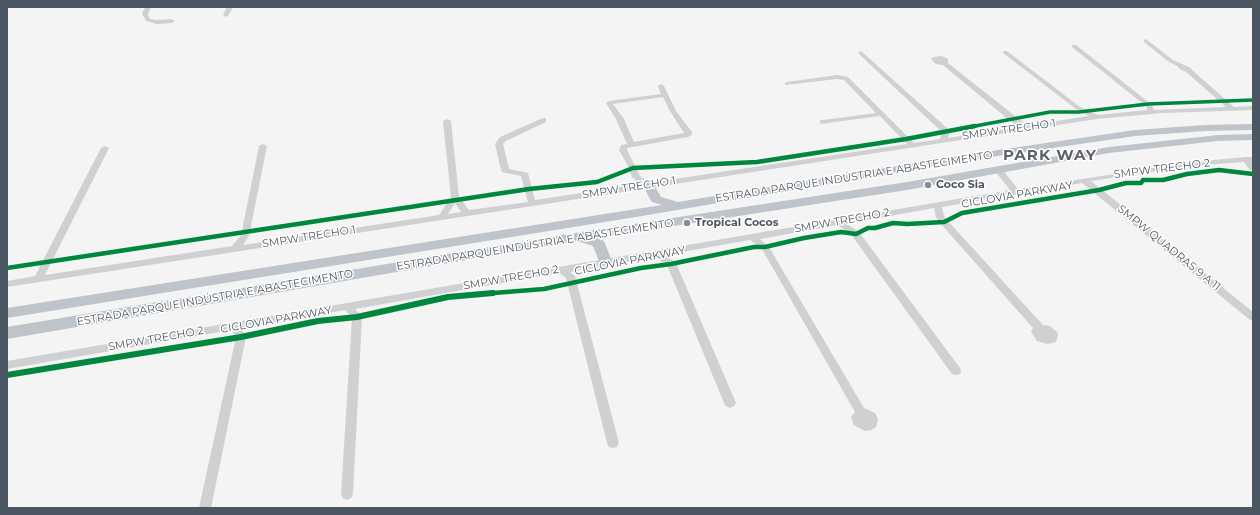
<!DOCTYPE html>
<html>
<head>
<meta charset="utf-8">
<style>
  body { margin:0 }
  #map { position:relative; width:1260px; height:515px; overflow:hidden; background:#f4f4f4; font-family:Montserrat,sans-serif }
  canvas { display:block }
  .frame { position:absolute; inset:0; border:8px solid #4a5661; pointer-events:none }
</style>
</head>
<body>
<div id="map">
<canvas width="1260" height="515"></canvas>
<div class="frame"></div>
</div>
<script>
const ctx = document.querySelector('canvas').getContext('2d');
ctx.lineJoin = 'round';
const poly = rows => new Path2D(rows.map(r => 'M' + r).join(''));
function fill(path, color) { ctx.fillStyle = color; ctx.fill(path, 'evenodd'); }
function stroke(path, color, width, dash) { ctx.strokeStyle = color; ctx.lineWidth = width; ctx.lineCap = dash ? 'butt' : 'round'; ctx.setLineDash(dash || []); ctx.stroke(path); }
function label(font, color, halo, rows, align = 'center') {
  ctx.font = font + ' Montserrat,sans-serif'; ctx.lineWidth = 3; ctx.setLineDash([]); ctx.textBaseline = 'middle'; ctx.strokeStyle = halo; ctx.fillStyle = color; for (const [text, x, y, turn = 0] of rows) {
    ctx.save(); ctx.translate(x, y); ctx.rotate((+turn || 0) * Math.PI / 180); ctx.textAlign = isNaN(turn) ? turn : align; if (halo) ctx.strokeText(text, 0, 0); ctx.fillText(text, 0, 0); ctx.restore();
  }
}
fill(poly([
  [145,7,151,7,148,14,150,19,157,20,172,19,175,21,172,23,157,24,146,21,142,14,145,7],
  [227,7,233,7,228,16,226,17,223,15,227,7],
  [1146,39,1173,60,1191,68,1192,70,1234,107,1253,106,1253,110,1163,113,1097,119,7,287,7,281,35,276,101,148,105,146,109,148,45,275,232,246,241,235,259,146,263,144,267,146,249,236,243,245,439,215,451,197,443,121,447,119,451,121,459,197,469,210,528,202,521,176,502,172,501,170,495,144,500,137,543,118,546,118,546,122,506,141,503,144,509,169,528,173,535,200,640,184,632,177,629,168,619,150,621,145,627,144,616,119,606,103,609,101,661,94,658,86,661,84,664,86,676,111,692,132,692,135,688,137,627,148,627,150,640,176,648,183,907,144,880,116,820,124,820,120,823,120,876,113,844,80,837,79,785,85,785,83,787,82,837,75,848,77,914,143,940,139,942,132,859,54,859,52,861,51,948,129,950,132,948,138,1024,126,1014,124,943,65,936,64,931,59,934,57,942,56,948,59,948,63,1020,120,1031,125,1089,116,1076,109,1003,53,1003,51,1007,51,1080,107,1098,115,1147,110,1147,107,1072,47,1072,45,1076,45,1152,105,1154,110,1226,107,1185,71,1181,70,1177,66,1169,62,1144,42,1144,40,1146,39],
  [663,97,670,111,684,133,634,142,624,119,613,104,663,97],
  [455,203,461,212,448,214,455,203],
  [1246,157,1253,157,1252,161,1253,170,1250,170,1244,162,1192,166,1091,181,1253,312,1253,321,1250,320,1082,183,942,207,944,216,947,220,1043,325,1050,326,1057,332,1058,335,1056,342,1047,344,1037,341,1031,331,1033,328,941,224,936,217,934,208,847,224,859,232,960,368,961,371,960,374,956,375,952,374,850,233,837,225,760,239,769,247,864,408,875,413,878,419,877,425,875,428,871,430,865,431,854,425,851,417,855,412,762,249,750,240,665,255,676,263,736,403,734,406,730,408,726,406,724,403,667,265,655,257,570,272,575,276,619,443,617,447,613,448,609,447,607,443,566,278,559,273,355,309,362,317,353,494,351,498,347,500,343,498,341,494,352,318,345,310,241,329,246,337,211,508,199,508,236,337,231,330,7,369,7,361,1010,190,994,170,998,168,1001,168,1018,189,1192,162,1246,157]
]), '#ced0d2');
fill(poly([
  [1253,124,1253,130,1205,131,1135,136,971,160,636,217,7,318,7,308,662,205,652,202,650,199,643,185,645,183,649,182,653,183,661,197,678,202,971,154,1135,130,1205,125,1253,124],
  [1253,134,1253,140,1218,141,1109,153,907,190,596,238,604,241,612,261,610,264,605,265,600,264,593,246,577,241,7,339,7,327,568,234,907,182,1109,147,1218,135,1253,134]
]), '#bec4c9');
stroke(poly([
  [970,127,1050,112,1079,112,1148,104,1253,100]
]), '#00873e', 3.5);
stroke(poly([
  [7,268,529,189,597,182,633,168,757,162,906,139,975,126],
  [481,294,544,289,641,268,671,264,754,247,765,247,804,238,841,232,856,234,868,228,875,228,893,223,907,224,944,222,962,213,1099,190,1126,183,1141,183,1143,180,1163,180,1187,174,1219,170,1253,174]
]), '#00873e', 4.5);
stroke(poly([
  [7,375,241,337,318,321,357,317,448,297,493,293]
]), '#00873e', 6);
for (const [x, y, r, color] of [
  [928,185,4,"#868d94"],
  [687,223,4,"#868d94"]
]) { const dot = new Path2D(); dot.arc(x, y, r, 0, 2 * Math.PI); ctx.fillStyle = color; ctx.fill(dot); stroke(dot, '#fff', 1.5); }
label('11px', '#4a5661', '#fff', [
  ["SMPW TRECHO 1",1009,130,-8],
  ["SMPW TRECHO 2",1162,169,-7],
  ["ESTRADA PARQUE INDÚSTRIA E ABASTECIMENTO",854,177,-9],
  ["SMPW TRECHO 1",629,188,-9],
  ["CICLOVIA PARKWAY",1017,195,-10],
  ["SMPW TRECHO 2",842,221,-10],
  ["SMPW TRECHO 1",309,237,-9],
  ["ESTRADA PARQUE INDÚSTRIA E ABASTECIMENTO",535,245,-9],
  ["SMPW QUADRAS 9 A 11",1169,248,39],
  ["CICLOVIA PARKWAY",630,261,-11],
  ["SMPW TRECHO 2",511,278,-10],
  ["ESTRADA PARQUE INDÚSTRIA E ABASTECIMENTO",215,298,-10],
  ["CICLOVIA PARKWAY",276,320,-10],
  ["SMPW TRECHO 2",156,339,-10]
]);
label('bold 11px', '#4a5661', '#fff', [
  ["Coco Sia",936,185],
  ["Tropical Cocos",695,223]
], 'left');
ctx.letterSpacing = '1px';
label('bold 15px', '#5f6368', '#fff', [
  ["PARK WAY",1050,156]
]);
ctx.letterSpacing = '0px';
</script>
</body>
</html>
